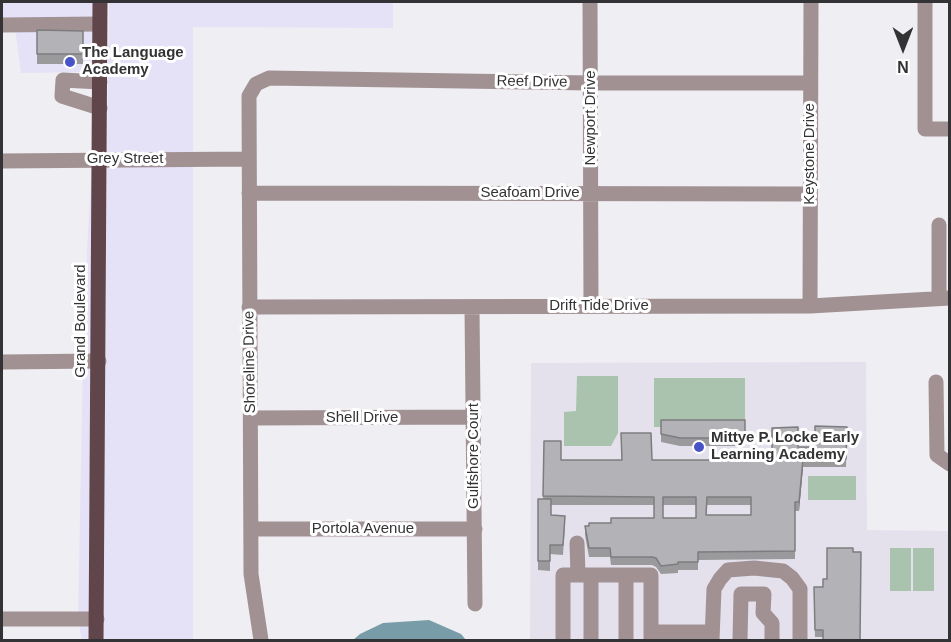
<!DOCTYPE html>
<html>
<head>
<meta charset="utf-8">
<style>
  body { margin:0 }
  #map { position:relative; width:951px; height:642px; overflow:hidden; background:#efeef3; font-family:Helvetica,sans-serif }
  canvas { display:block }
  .frame { position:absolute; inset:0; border:3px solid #333335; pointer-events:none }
  .north { position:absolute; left:873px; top:18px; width:60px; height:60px; -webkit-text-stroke:4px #fff; paint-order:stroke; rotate:180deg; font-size:16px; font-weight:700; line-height:24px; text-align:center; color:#333335 }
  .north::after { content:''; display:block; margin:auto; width:21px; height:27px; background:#333335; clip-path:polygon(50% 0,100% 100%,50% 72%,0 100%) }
</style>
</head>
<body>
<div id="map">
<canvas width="951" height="642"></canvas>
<div class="frame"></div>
<div class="north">N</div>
</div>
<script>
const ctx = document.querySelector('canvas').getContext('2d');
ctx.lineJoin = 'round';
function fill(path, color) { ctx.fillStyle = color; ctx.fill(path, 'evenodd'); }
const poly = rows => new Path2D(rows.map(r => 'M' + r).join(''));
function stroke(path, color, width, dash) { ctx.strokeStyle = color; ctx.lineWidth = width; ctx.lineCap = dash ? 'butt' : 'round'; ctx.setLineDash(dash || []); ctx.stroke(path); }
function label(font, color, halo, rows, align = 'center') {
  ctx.font = font + ' Helvetica,sans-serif'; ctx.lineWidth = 6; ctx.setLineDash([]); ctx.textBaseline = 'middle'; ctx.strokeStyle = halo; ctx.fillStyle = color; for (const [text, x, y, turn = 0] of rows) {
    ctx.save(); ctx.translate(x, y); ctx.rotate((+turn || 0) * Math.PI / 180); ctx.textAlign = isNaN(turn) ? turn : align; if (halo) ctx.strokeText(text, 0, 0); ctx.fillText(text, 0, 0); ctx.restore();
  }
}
fill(poly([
  [2,2,94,2,94,72,21,73,15,28,2,27],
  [109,2,393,2,393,28,193,27,193,640,101,640],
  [94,125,90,640,82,640,78,619,84,306]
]), '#e5e2f8');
fill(poly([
  [866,362,867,530,949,531,949,640,530,640,531,363]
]), '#e4e1ed');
fill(poly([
  [577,376,618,376,618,433,611,446,564,446,564,412,576,411],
  [654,378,745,378,745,427,654,427],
  [808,476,856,476,856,500,808,500],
  [890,548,911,548,911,591,890,591],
  [913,548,934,548,934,591,913,591]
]), '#a9c3af');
fill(poly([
  [429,620,461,634,466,640,353,640,360,634,383,623]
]), '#789da9');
stroke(poly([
  [590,2,591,306],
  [925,2,925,129,950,129],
  [2,25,99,24],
  [100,82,63,80,62,96,100,108],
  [2,161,248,159],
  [249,193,810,194],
  [939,225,939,298],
  [810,306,811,2],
  [249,307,810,306,950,298],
  [472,308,475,604],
  [2,362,99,361],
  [936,382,937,455,950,464],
  [251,418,474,417],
  [251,529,475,529],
  [577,543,578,575],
  [591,575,591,640],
  [626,575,626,640],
  [2,619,97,619],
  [651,632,712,632],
  [261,640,251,574,249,96,256,84,269,78,591,83,810,83],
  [563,640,563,575,651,575,651,640],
  [712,640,714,589,720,579,728,570,754,568,783,571,792,578,800,589,800,640],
  [740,640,741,594,764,594,763,613,772,623,772,640]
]), '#a19193', 15);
stroke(poly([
  [96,640,100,2]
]), '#60454a', 15);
fill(poly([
  [37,30,83,31,83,64,37,64],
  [661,420,745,420,745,442,735,442,735,446,680,446,661,442],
  [847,427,846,467,803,467,799,511,795,511,795,559,698,560,698,570,678,570,678,573,661,574,656,567,652,565,611,565,610,557,589,557,585,535,585,526,654,518,654,505,551,505,551,515,565,525,563,555,550,554,550,571,538,570,538,499,543,499,544,441,561,460,772,460,798,447,815,447],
  [663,505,696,505,696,518,663,518],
  [707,505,751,505,751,515,706,515],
  [827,579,823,637,815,637,814,587,823,587]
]), '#9a9a9d');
fill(poly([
  [803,459,803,467,799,511,799,502]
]), '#7d7d80');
const building = poly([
  [37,30,83,31,83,54,37,54,37,30],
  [661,420,745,420,745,434,735,434,735,438,680,438,661,434,661,420],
  [815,426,847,427,846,459,803,459,799,502,795,502,795,551,698,552,698,562,678,562,678,564,661,566,656,558,652,557,611,557,610,548,589,548,585,526,589,526,589,523,611,523,611,518,654,518,654,497,543,496,544,441,561,441,561,460,622,460,621,433,651,433,652,460,772,460,772,428,798,427,798,447,815,447,815,426],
  [663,497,696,497,696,518,663,518,663,497],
  [707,497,751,497,751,515,706,515,707,497],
  [538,499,551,499,551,515,565,516,563,545,550,545,550,561,538,561,538,499],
  [827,548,853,548,853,552,861,552,860,640,823,640,823,630,815,630,814,587,823,587,823,579,827,579,827,548]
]);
fill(building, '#b3b3b7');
stroke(building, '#7d7d80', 1.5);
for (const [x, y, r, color] of [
  [70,62,6,"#4853c8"],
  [699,447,6,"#4853c8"]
]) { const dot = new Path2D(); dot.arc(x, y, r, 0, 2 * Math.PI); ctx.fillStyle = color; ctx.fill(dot); stroke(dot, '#fff', 2); }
label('bold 15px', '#333335', '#fff', [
  ["The Language",82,53],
  ["Academy",82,70],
  ["Mittye P. Locke Early",711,438],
  ["Learning Academy",711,455]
], 'left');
label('15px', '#333335', '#fff', [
  ["Reef Drive",532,82,1],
  ["Newport Drive",591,118,-90],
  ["Keystone Drive",810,154,-90],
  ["Grey Street",125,159],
  ["Seafoam Drive",530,193],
  ["Drift Tide Drive",599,306],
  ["Grand Boulevard",81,321,-90],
  ["Shoreline Drive",250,362,-91],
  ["Shell Drive",362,418],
  ["Gulfshore Court",474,456,-90],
  ["Portola Avenue",363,529]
]);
</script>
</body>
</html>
